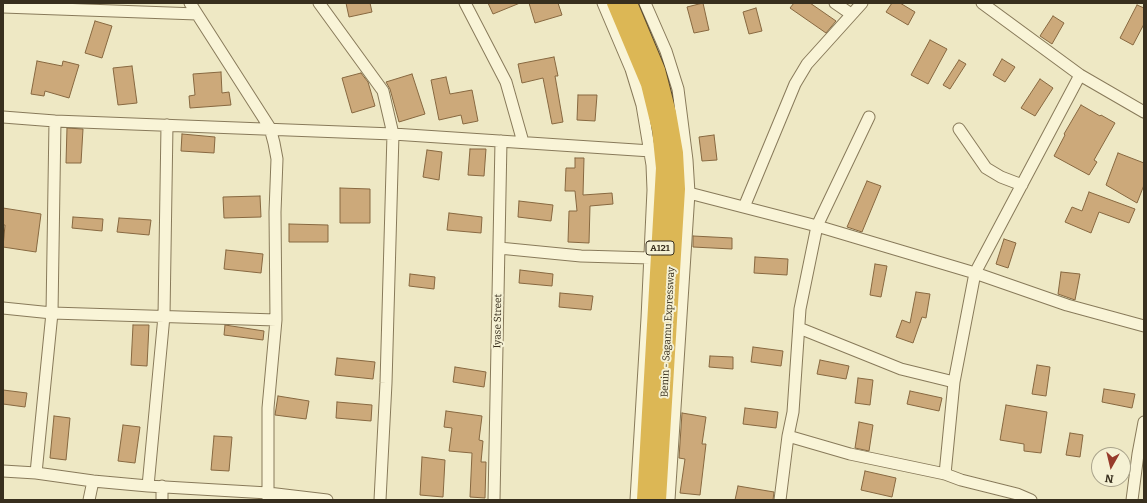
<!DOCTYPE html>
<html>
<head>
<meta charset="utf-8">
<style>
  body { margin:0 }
  #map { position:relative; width:1147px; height:503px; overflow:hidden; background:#eee8c4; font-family:Bitter,serif }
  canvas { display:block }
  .frame { position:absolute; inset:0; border:4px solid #382f1e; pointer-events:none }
  .north { position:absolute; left:1091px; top:447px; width:40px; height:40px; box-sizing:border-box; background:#f5f1d4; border:1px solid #a9a38b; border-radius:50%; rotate:188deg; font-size:11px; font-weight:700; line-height:16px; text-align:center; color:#382f1e }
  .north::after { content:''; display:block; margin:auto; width:14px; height:18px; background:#973b2b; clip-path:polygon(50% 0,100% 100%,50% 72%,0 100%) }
</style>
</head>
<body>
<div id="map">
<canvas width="1147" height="503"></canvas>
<div class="frame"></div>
<div class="north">N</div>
</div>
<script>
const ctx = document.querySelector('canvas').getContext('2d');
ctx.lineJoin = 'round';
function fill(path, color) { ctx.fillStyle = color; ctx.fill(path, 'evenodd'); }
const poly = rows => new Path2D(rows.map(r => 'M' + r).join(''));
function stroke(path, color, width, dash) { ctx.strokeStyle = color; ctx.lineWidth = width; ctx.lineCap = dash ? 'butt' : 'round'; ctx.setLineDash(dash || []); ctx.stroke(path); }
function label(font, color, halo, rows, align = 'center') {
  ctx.font = font + ' Bitter,serif'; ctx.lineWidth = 4; ctx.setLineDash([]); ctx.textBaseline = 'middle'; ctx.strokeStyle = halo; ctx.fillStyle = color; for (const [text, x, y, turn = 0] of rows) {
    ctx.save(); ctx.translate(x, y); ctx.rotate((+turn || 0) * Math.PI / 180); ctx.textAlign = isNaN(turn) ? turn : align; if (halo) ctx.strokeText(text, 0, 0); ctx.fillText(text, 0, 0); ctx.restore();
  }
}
const building = poly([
  [346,3,370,3,372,12,349,17,346,3],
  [488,3,520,3,493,14,488,3],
  [529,3,558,3,562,15,535,23,529,3],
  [703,3,709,30,694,33,687,7,703,3],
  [794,3,810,3,836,21,826,33,790,8,794,3],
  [892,3,900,3,915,12,908,25,886,12,892,3],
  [1137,5,1144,8,1144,24,1133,45,1120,38,1137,5],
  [756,8,762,31,749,34,743,12,756,8],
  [1053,16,1064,23,1052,44,1040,36,1053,16],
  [95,21,112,26,102,58,85,53,95,21],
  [930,40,947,49,928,84,911,75,930,40],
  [554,57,558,76,555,76,563,122,552,124,543,78,522,83,518,64,554,57],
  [1002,59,1015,67,1005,82,993,75,1002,59],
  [959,60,966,64,950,89,943,85,959,60],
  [37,61,62,66,63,61,79,65,69,98,45,91,44,96,31,94,37,61],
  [132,66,137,103,118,105,113,68,132,66],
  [221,72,222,93,229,92,231,105,190,108,189,96,195,95,193,74,221,72],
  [361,73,368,82,375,106,352,113,342,78,361,73],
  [412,74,425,114,399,122,390,89,386,82,412,74],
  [446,77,450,94,472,90,478,121,463,124,461,115,439,120,431,80,446,77],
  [1040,79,1053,88,1035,116,1021,108,1040,79],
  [578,95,597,95,595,121,577,120,578,95],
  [1081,105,1100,116,1101,115,1115,123,1094,160,1097,162,1089,175,1054,156,1065,135,1064,134,1081,105],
  [67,128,83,129,81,163,66,163,67,128],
  [182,134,215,137,214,153,181,151,182,134],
  [714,135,717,160,702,161,699,137,714,135],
  [470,149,486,149,484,176,468,175,470,149],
  [427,150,442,152,439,180,423,177,427,150],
  [1118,153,1144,163,1144,185,1137,203,1106,185,1118,153],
  [575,158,584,158,583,195,612,193,613,204,590,206,589,243,568,242,569,211,577,211,575,191,565,191,566,168,575,168,575,158],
  [867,181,881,186,862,232,847,227,867,181],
  [340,188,370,189,370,223,340,223,340,188],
  [1089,192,1135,209,1129,223,1099,212,1091,233,1065,222,1072,207,1082,211,1089,192],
  [260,196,261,217,224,218,223,197,260,196],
  [519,201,553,205,551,221,518,217,519,201],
  [3,208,41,214,36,252,3,247,5,225,3,225,3,208],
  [449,213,482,217,481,233,447,230,449,213],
  [73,217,103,219,102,231,72,228,73,217],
  [119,218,151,220,149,235,117,232,119,218],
  [289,224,328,225,328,242,289,242,289,224],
  [693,236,732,238,732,249,693,247,693,236],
  [1004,239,1016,243,1008,268,996,264,1004,239],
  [226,250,263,254,261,273,224,269,226,250],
  [755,257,788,259,787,275,754,273,755,257],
  [875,264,887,266,881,297,870,295,875,264],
  [520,270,553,274,552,286,519,283,520,270],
  [1061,272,1080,274,1075,300,1058,294,1061,272],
  [410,274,435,277,434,289,409,286,410,274],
  [916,292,930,294,926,318,922,317,913,343,896,337,902,320,910,323,916,292],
  [560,293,593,296,591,310,559,307,560,293],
  [133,325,149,325,147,366,131,365,133,325],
  [225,325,264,331,263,340,224,335,225,325],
  [753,347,783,351,781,366,751,362,753,347],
  [710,356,733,357,733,369,709,367,710,356],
  [337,358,375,362,373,379,335,375,337,358],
  [820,360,849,366,846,379,817,374,820,360],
  [1037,365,1050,367,1046,396,1032,394,1037,365],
  [455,367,486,372,484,387,453,382,455,367],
  [858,378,873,380,870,405,855,403,858,378],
  [1104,389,1135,394,1132,408,1102,402,1104,389],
  [3,390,27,393,25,407,3,404,3,390],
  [910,391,942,398,939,411,907,404,910,391],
  [278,396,309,401,306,419,275,415,278,396],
  [337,402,372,405,371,421,336,418,337,402],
  [1006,405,1047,412,1041,453,1024,451,1024,444,1000,440,1006,405],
  [745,408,778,412,776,428,743,424,745,408],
  [446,411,482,416,479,440,483,441,481,462,486,462,485,498,470,497,472,453,449,451,452,428,444,427,446,411],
  [682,413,706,417,702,444,706,444,700,495,680,493,685,459,679,458,682,413],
  [54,416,70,418,66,460,50,458,54,416],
  [859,422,873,425,869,451,855,448,859,422],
  [123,425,140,427,135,463,118,461,123,425],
  [1070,433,1083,435,1080,457,1066,455,1070,433],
  [214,436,232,437,229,471,211,470,214,436],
  [422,457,445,460,443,497,420,495,422,457],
  [865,471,896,478,892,497,861,490,865,471],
  [738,486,774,492,773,500,735,500,738,486]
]);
fill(building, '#cca97a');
stroke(building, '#876840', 1);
const minor = poly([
  [190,3,270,128,274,143,277,159,275,212,276,320,268,408,268,500],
  [319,3,383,91,393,134,386,383,380,500],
  [465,3,506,82,523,142],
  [603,3,631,69,642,105,652,165,653,190,647,318,636,500],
  [645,3,666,51,678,89,687,160,689,193,669,500],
  [835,3,851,14],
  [982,3,1080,75,1144,112],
  [3,7,197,14],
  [3,117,55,121,393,134,651,151],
  [959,129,986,168,1001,177,1022,185],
  [689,193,817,226,975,273,1067,305,1144,326],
  [744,207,795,84,807,64,862,3],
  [499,248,581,256,650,258],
  [3,308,52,313,276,320],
  [799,328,901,369,954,382],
  [788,436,850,454,945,474,961,480,1017,494,1031,500],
  [3,471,36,473,93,481,148,486,268,493,327,500],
  [36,473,52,313,55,121],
  [945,474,954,382,975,273,1080,75],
  [148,486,164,316,167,125],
  [89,500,93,481],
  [162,500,162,486],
  [494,500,501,141],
  [780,500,788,436,793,412,800,309,817,226,869,117],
  [1132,500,1138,454,1144,422]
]);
const highway = poly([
  [615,3,649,84,660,129,664,168,645,500],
  [629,3,657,70,668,113,675,153,677,189,658,500]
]);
stroke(minor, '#887a5a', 13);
stroke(highway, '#56472f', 18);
stroke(minor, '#f9f4d7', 11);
stroke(highway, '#dcb755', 16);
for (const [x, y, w] of [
  [660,248,28]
]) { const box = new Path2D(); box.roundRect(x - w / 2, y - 7, w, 14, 3); ctx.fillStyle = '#f5f1d4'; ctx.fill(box); stroke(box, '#382f1e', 1); }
label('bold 9px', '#382f1e', null, [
  ["A121",660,248]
]);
label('10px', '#382f1e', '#f5f1d4', [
  ["Iyase Street",498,321,-89],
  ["Benin - Sagamu Expressway",668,332,-87]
]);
</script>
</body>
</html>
